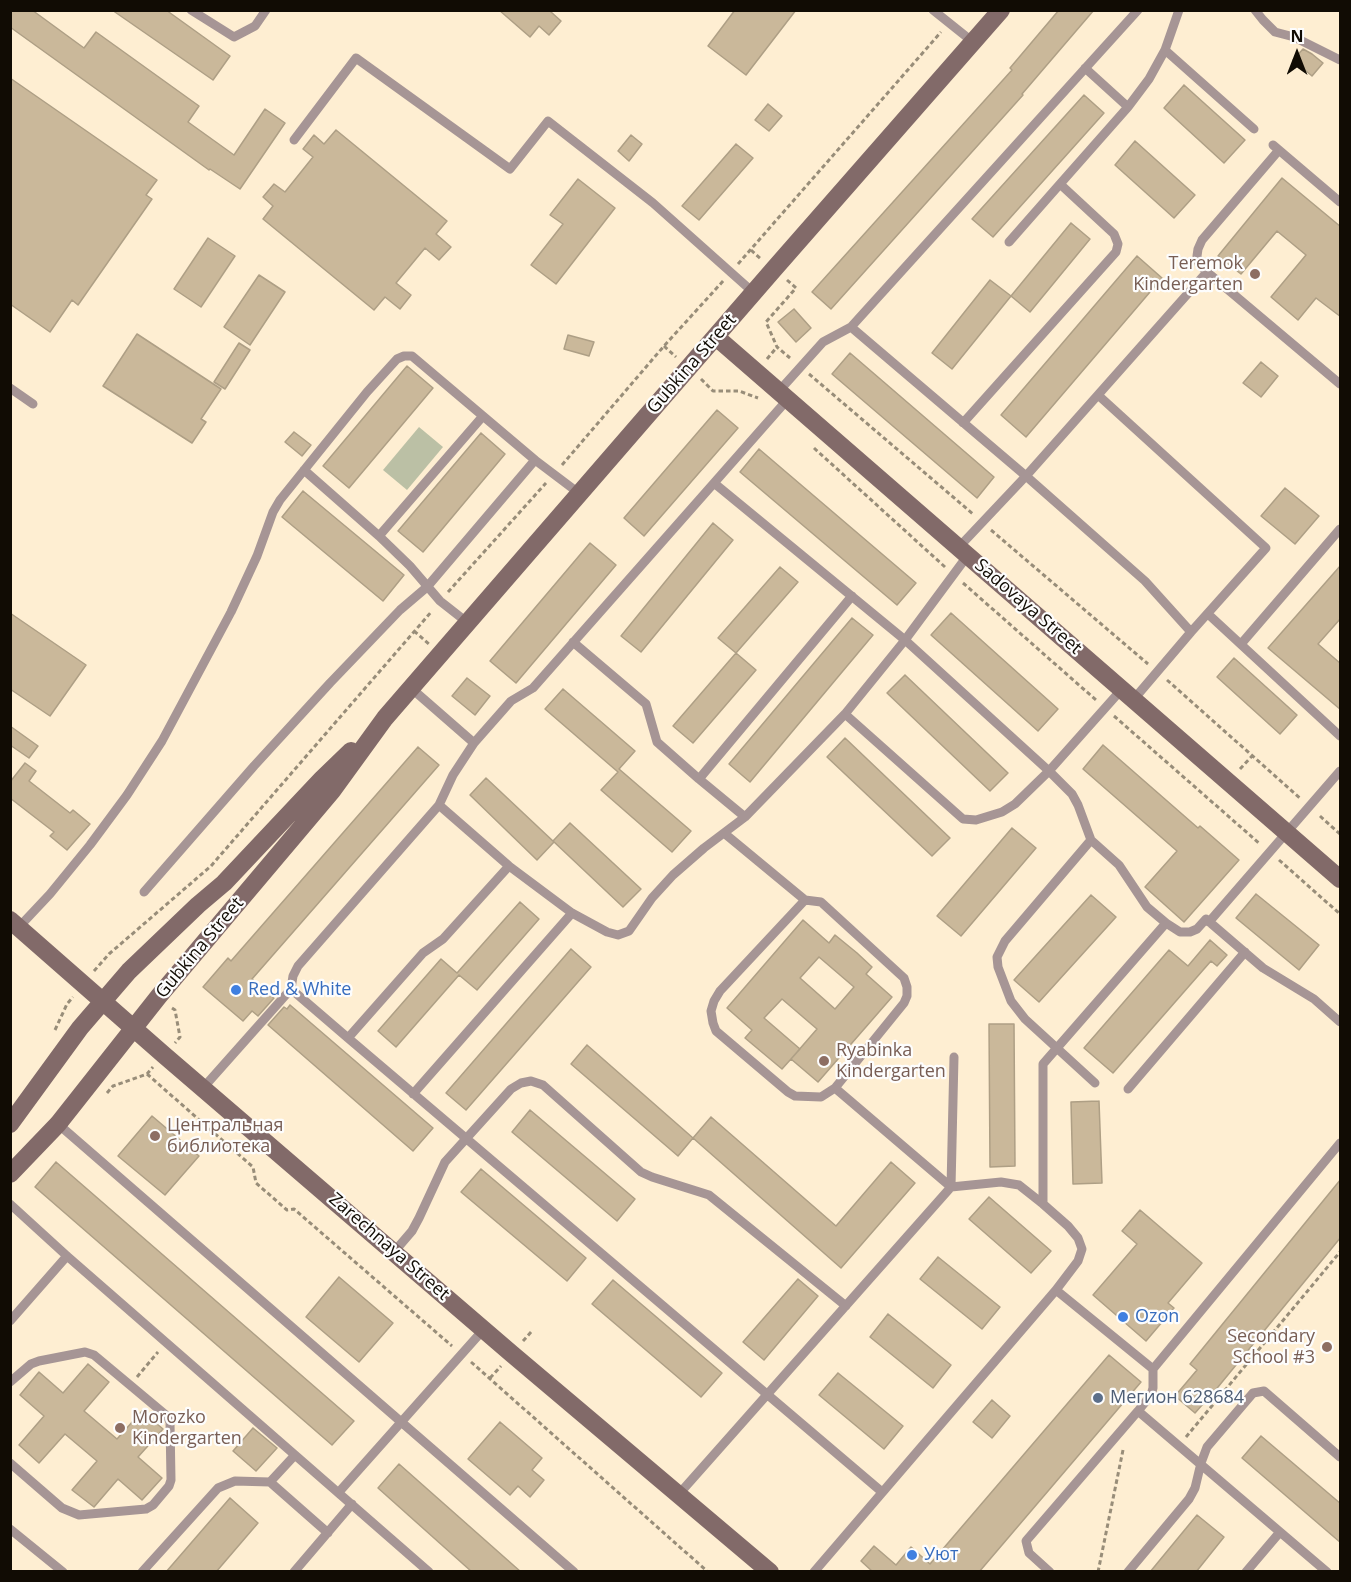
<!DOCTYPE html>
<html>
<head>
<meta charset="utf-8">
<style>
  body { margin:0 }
  #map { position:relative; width:1351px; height:1582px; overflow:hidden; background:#feeed2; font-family:"Open Sans",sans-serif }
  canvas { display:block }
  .frame { position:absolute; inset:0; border:12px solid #110c04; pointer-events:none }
  .north { position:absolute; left:1267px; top:24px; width:60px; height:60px; -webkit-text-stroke:4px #fdfdfd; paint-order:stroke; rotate:0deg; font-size:16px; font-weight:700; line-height:24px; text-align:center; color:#110c04 }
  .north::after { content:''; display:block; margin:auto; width:21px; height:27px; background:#110c04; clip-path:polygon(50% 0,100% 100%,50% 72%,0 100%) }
</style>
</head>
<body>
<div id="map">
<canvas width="1351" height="1582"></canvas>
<div class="frame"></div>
<div class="north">N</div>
</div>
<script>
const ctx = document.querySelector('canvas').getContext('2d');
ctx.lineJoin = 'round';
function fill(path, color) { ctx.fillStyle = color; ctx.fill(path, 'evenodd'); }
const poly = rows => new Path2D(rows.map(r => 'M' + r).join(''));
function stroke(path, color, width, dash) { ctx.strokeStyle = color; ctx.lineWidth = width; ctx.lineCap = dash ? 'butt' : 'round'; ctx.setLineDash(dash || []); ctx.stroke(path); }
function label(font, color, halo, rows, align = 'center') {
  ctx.font = font + ' "Open Sans",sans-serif'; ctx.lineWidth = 4.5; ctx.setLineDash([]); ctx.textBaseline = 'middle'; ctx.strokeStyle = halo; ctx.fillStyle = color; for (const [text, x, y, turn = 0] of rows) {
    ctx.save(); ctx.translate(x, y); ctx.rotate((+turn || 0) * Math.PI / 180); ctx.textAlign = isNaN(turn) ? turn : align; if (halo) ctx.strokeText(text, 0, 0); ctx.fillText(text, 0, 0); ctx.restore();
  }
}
fill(poly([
  [419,427,443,447,407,490,383,470]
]), '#bbc0a5');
const building = poly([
  [10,10,32,10,84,48,96,32,199,106,188,122,234,155,265,109,285,123,240,189,210,169,209,170,10,27,10,10],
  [112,10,166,10,230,56,213,80,112,10],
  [499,10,552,10,551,12,561,21,549,35,539,26,530,37,499,10],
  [735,10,796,10,746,75,708,46,735,10],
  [1059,10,1094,10,1022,94,1023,95,831,309,812,292,1012,70,1010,68,1059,10],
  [1303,49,1312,54,1323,63,1312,76,1293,60,1303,49],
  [10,78,157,180,146,195,152,199,78,305,72,300,50,332,10,304,10,78],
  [1184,85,1245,140,1224,163,1164,108,1184,85],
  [1084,95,1104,113,993,237,972,219,1084,95],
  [768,104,782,116,769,131,755,120,768,104],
  [336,130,447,221,436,234,451,247,439,260,425,248,396,283,411,295,400,309,385,297,374,310,263,219,273,206,263,197,274,184,285,192,313,157,303,149,314,135,324,144,336,130],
  [631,135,642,144,629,161,618,151,631,135],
  [1135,141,1195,195,1174,218,1115,165,1135,141],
  [736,144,753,158,699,220,682,206,736,144],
  [1282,178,1341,227,1341,317,1316,298,1298,320,1271,297,1306,255,1277,231,1241,274,1218,256,1282,178],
  [578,179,615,208,556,284,531,265,563,224,550,215,578,179],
  [1071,223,1090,239,1030,312,1011,296,1071,223],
  [208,238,235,256,201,307,174,289,208,238],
  [1137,256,1162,278,1026,437,1001,415,1137,256],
  [259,275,285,292,250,345,224,327,259,275],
  [990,280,1011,296,952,369,932,353,990,280],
  [794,309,811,328,796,342,778,322,794,309],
  [137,334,221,389,201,419,206,422,192,443,103,386,137,334],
  [568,335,594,342,589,356,564,349,568,335],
  [239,343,250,350,225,389,214,382,239,343],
  [850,353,994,477,977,498,832,374,850,353],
  [1261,362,1278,376,1261,397,1243,383,1261,362],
  [407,366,433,388,349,488,323,466,407,366],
  [717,410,738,428,644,536,624,518,717,410],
  [294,432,311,445,302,456,285,442,294,432],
  [481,433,505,454,423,552,398,531,481,433],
  [759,449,916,583,897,605,740,472,759,449],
  [1285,488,1319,516,1295,544,1261,516,1285,488],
  [303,491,404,575,383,601,282,517,303,491],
  [713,523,733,540,641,652,621,636,713,523],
  [590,543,616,565,516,683,490,661,590,543],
  [1341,565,1341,618,1318,644,1341,664,1341,710,1268,648,1341,565],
  [780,567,798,582,736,653,718,638,780,567],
  [10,613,86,665,50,716,10,689,10,613],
  [951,613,1058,709,1038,731,931,635,951,613],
  [852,618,873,635,750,782,729,764,852,618],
  [736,653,756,670,693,743,673,726,736,653],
  [1234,658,1297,715,1280,734,1217,677,1234,658],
  [905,675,1008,773,990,791,887,693,905,675],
  [467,678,490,696,475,715,452,696,467,678],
  [563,689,635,751,619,769,691,831,672,852,601,790,618,772,545,709,563,689],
  [10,726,38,746,29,758,10,745,10,726],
  [845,738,950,838,932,856,827,757,845,738],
  [1103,745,1198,828,1200,826,1239,860,1184,922,1145,887,1177,851,1083,769,1103,745],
  [418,747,439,765,252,979,274,998,258,1016,252,1011,243,1021,203,987,228,958,231,961,418,747],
  [25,763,36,771,29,781,70,813,73,810,90,824,67,850,50,836,54,832,10,798,10,782,25,763],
  [486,778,554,842,537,860,470,795,486,778],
  [570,823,641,889,623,907,553,841,570,823],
  [1012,828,1036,848,961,936,937,916,1012,828],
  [1256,894,1319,945,1299,970,1236,918,1256,894],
  [1091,895,1116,917,1039,1002,1014,980,1091,895],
  [520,902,539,919,477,990,459,975,396,1047,378,1031,441,959,457,973,520,902],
  [803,920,829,943,835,935,857,953,872,967,866,974,892,997,818,1082,791,1059,817,1029,782,999,764,1018,800,1049,782,1069,745,1038,752,1030,727,1008,803,920],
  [819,957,854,987,835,1009,800,978,819,957],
  [1210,940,1227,955,1217,966,1211,961,1113,1073,1084,1048,1169,950,1188,966,1210,940],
  [571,949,591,967,466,1110,446,1093,571,949],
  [290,1005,433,1128,413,1151,268,1025,284,1007,287,1009,290,1005],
  [989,1024,1014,1024,1015,1166,990,1167,989,1024],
  [587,1045,693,1138,678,1156,571,1064,587,1045],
  [1099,1101,1102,1183,1073,1184,1071,1102,1099,1101],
  [530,1110,635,1199,617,1221,512,1132,530,1110],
  [152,1116,199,1156,165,1195,118,1156,152,1116],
  [711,1117,836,1226,891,1162,915,1183,841,1268,693,1138,711,1117],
  [56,1162,354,1421,332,1445,35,1187,56,1162],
  [481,1169,586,1258,567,1281,461,1192,481,1169],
  [1341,1179,1341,1237,1218,1387,1195,1413,1175,1396,1197,1370,1190,1364,1341,1179],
  [989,1197,1051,1251,1031,1273,969,1219,989,1197],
  [1140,1210,1202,1263,1168,1303,1174,1308,1146,1341,1093,1295,1137,1244,1122,1231,1140,1210],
  [938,1257,1000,1307,982,1329,920,1279,938,1257],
  [339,1277,393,1323,359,1362,306,1317,339,1277],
  [798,1279,818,1296,764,1360,743,1342,798,1279],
  [613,1280,722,1373,701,1397,592,1304,613,1280],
  [888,1314,951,1365,933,1388,870,1337,888,1314],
  [1109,1355,1141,1382,979,1572,873,1572,861,1561,874,1546,896,1565,911,1547,930,1564,1109,1355],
  [88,1364,109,1382,84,1411,117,1439,142,1411,163,1429,138,1457,162,1478,142,1500,118,1479,94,1507,72,1490,97,1461,65,1434,39,1463,19,1445,44,1416,20,1395,39,1372,63,1393,88,1364],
  [838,1373,903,1426,884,1449,819,1395,838,1373],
  [992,1400,1010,1416,992,1438,973,1422,992,1400],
  [500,1422,542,1458,532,1470,544,1480,530,1497,518,1486,510,1495,468,1459,500,1422],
  [253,1428,277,1448,256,1471,233,1451,253,1428],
  [1261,1436,1341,1504,1341,1543,1242,1458,1261,1436],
  [399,1464,521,1572,472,1572,378,1488,399,1464],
  [230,1498,258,1523,216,1572,166,1572,230,1498],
  [1197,1515,1224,1537,1196,1572,1150,1572,1197,1515]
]);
fill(building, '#cab89a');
stroke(building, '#ae9f85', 1.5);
stroke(poly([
  [751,250,761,259],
  [738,264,941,32],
  [787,280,796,288,766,322,777,347,790,358],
  [664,346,676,357],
  [767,359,777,347],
  [809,374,973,514],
  [701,379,713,391,739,391,758,398],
  [814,448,945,567],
  [562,465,664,346,724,280],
  [991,530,1148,664],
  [963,583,1096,700],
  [448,592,546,483],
  [414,631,429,644],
  [1167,680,1301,799],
  [1114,716,1260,844],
  [1240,769,1252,756],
  [1320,816,1340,834],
  [1279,860,1340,914],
  [94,971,109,954,211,866,432,611],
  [172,1008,175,1010,180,1037,175,1043],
  [55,1030,67,1004,73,997],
  [147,1074,253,1167,256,1183,287,1210,294,1209,452,1346],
  [107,1093,113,1086,147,1074,153,1067],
  [523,1341,532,1331],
  [471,1362,708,1572],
  [137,1377,158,1352],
  [490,1378,501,1366],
  [1186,1437,1340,1252],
  [1098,1572,1123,1450]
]), '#988d79', 3, [4.5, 3]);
stroke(poly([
  [191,10,234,37,255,26,266,10],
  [933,10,973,42],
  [1255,10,1263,20,1275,32,1294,37,1340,60],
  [1165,50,1254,129],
  [1128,107,1149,79,1165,50,1179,10],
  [294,140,356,58,510,169,548,121,653,203,754,293],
  [1273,145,1340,202],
  [1279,150,1202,240,1198,249,1197,256,1199,264,1207,272,1340,384],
  [1009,242,1060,184],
  [851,327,1026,476,1145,581,1191,632],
  [10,388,33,404],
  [779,391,823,342,851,327,1138,10],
  [1098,395,1266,548,1191,632,1134,699],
  [788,399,714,483,905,640,1049,771,1015,804,1002,812,976,820,963,819,845,714],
  [963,423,1116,252,1118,244,1114,234,1060,184,1128,107,1085,68],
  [304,470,379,536,410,566,440,601,468,623],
  [379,536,483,416],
  [959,547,1026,476,1207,272],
  [1208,614,1340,736],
  [573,642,646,704,657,742,699,779,745,817],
  [1241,644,1340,529],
  [411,688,474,743,511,701,533,688,714,483],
  [699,779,852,596],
  [439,805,509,866,572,913,607,932,618,935,629,931,652,898,673,875,704,848,745,817,845,714,905,640,968,555],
  [724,833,805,900,821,902,904,978,907,987,907,996,904,1003,835,1088,821,1097,795,1096,788,1092,716,1031,713,1023,711,1011,714,1001,720,991,805,900],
  [1091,840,1119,865,1147,907,1166,923],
  [144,892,254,766,330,683,400,610,427,587,535,460],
  [1209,922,1340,771],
  [19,927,50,894,90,845,127,795,162,741,231,612,257,556,273,512,280,500,367,392,397,359,404,356,412,356,535,460,580,494],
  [291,989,348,1038,423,953,443,939,509,866],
  [348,1038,882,1492],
  [1095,1083,1025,1019,1011,1001,998,967,997,957,1005,941,1091,840,1078,805,1072,794,1049,771,1122,689],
  [203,1088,291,989,293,976,298,966,439,805,453,775,474,743],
  [835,1088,951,1187,1001,1182,1019,1185,1043,1204],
  [1128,1089,1245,952],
  [413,1094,572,913],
  [58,1124,574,1572],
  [10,1204,67,1256,429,1572],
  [394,1252,412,1231,419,1218,445,1162,511,1089,521,1083,531,1081,543,1085,641,1172,652,1177,709,1195,846,1306],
  [1056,1290,1078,1261,1082,1249,1078,1238,1068,1226,1043,1204,1043,1064,1166,923,1180,932,1190,932,1197,929,1206,919,1263,968,1314,999,1340,1022],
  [10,1321,67,1256],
  [1153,1369,1340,1143],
  [10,1382,31,1364,39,1361,85,1352,94,1355,167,1416,170,1422,171,1480,169,1486,153,1505,146,1509,79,1515,62,1508,10,1463],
  [270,1482,328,1533],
  [339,1492,484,1329],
  [679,1494,951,1187,954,1057],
  [10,1529,63,1572],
  [1280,1532,1327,1572],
  [142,1572,218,1488,235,1481,270,1482,295,1455],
  [294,1572,352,1504],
  [814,1572,1056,1290,1153,1369,1153,1388,1151,1395,1138,1411],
  [1050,1572,1029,1553,1026,1541,1138,1411,1280,1532,1246,1572],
  [1128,1572,1189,1499,1195,1488,1201,1463,1207,1447,1253,1393,1264,1391,1340,1457]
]), '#a69595', 9);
stroke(poly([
  [716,337,1340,879],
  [10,920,164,1055,512,1354,770,1572],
  [10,1124,80,1028,129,971,198,905,224,883,322,779,351,751],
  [10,1174,58,1124,159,996,332,791,385,718,774,269,1001,10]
]), '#826a69', 18);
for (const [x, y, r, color] of [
  [1255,274,6,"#8d6e63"],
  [236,990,6,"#3f7fe0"],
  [824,1061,6,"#8d6e63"],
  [155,1136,6,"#8d6e63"],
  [1123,1317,6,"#3f7fe0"],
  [1327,1347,6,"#8d6e63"],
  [1098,1398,6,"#5c6f8a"],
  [120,1428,6,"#8d6e63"],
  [912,1555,6,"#3f7fe0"]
]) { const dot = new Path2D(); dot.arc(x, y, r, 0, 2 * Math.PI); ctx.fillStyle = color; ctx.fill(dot); stroke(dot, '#fdfdfd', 2); }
label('18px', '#785e54', '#fdfdfd', [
  ["Teremok",1243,264,"right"],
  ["Kindergarten",1243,285,"right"],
  ["Ryabinka",836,1051],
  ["Kindergarten",836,1072],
  ["Центральная",167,1126],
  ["библиотека",167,1147],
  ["Secondary",1315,1337,"right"],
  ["School #3",1315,1358,"right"],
  ["Morozko",132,1418],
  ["Kindergarten",132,1439]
], 'left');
label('18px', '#110c04', '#fdfdfd', [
  ["Gubkina Street",692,364,-49],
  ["Sadovaya Street",1028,607,41],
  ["Gubkina Street",200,948,-50],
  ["Zarechnaya Street",389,1247,41]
]);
label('18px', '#366cbe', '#fdfdfd', [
  ["Red & White",248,990],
  ["Ozon",1135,1317],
  ["Уют",924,1555]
], 'left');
label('18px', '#4e5e75', '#fdfdfd', [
  ["Мегион 628684",1110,1398]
], 'left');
</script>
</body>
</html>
